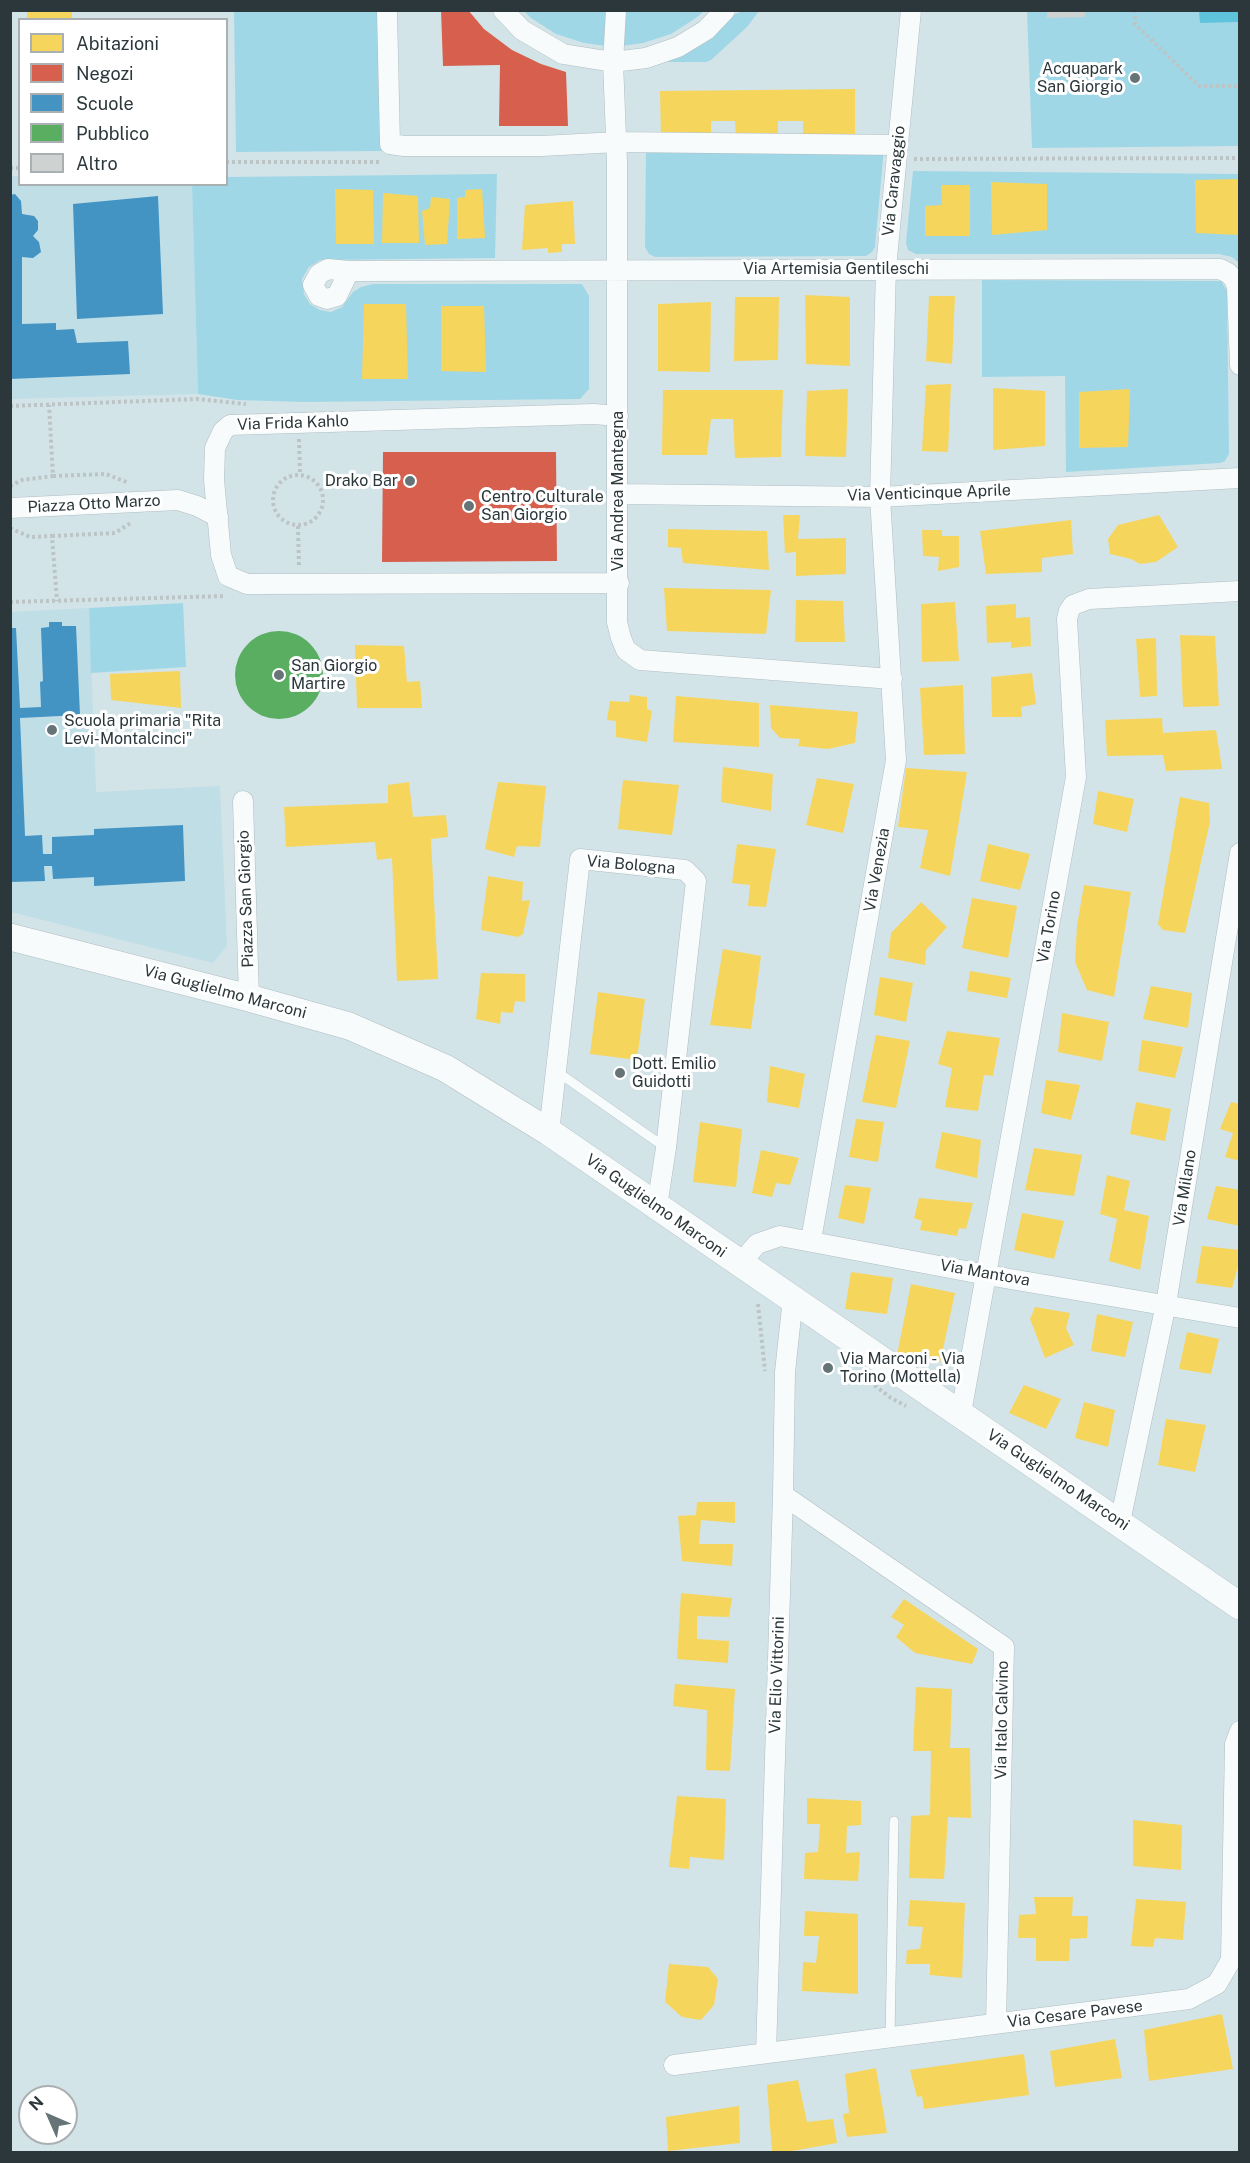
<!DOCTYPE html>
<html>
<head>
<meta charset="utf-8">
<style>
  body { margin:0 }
  #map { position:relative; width:1250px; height:2163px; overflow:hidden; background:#d3e4e9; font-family:"Public Sans",sans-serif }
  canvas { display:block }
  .frame { position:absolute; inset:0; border:12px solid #2b373b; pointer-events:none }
  .legend { position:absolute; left:18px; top:18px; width:210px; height:168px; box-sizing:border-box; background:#fff; border:2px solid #aaafb1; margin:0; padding:8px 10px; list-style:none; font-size:18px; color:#2b373b }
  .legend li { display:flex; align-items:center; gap:12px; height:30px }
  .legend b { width:30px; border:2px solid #aaafb1 }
  .north { position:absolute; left:18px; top:2085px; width:60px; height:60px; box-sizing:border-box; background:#fff; border:2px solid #aaafb1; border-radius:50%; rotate:315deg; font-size:16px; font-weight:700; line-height:24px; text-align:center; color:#2b373b }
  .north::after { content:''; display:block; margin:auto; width:21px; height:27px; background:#667478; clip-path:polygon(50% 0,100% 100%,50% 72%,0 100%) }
</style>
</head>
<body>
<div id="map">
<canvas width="1250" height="2163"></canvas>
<div class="frame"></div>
<ul class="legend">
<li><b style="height:16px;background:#f6d55c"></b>Abitazioni</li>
<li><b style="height:16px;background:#d6604d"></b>Negozi</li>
<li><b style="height:16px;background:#4393c3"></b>Scuole</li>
<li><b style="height:16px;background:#5aae61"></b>Pubblico</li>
<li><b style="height:16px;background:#ced2d0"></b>Altro</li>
</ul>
<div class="north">N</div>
</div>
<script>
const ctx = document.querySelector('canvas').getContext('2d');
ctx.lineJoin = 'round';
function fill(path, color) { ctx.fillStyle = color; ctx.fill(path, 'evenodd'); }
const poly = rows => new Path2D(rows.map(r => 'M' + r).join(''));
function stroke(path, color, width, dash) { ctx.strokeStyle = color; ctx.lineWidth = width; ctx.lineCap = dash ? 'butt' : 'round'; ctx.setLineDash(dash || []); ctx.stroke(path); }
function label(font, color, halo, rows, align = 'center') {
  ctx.font = font + ' "Public Sans",sans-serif'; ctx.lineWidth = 6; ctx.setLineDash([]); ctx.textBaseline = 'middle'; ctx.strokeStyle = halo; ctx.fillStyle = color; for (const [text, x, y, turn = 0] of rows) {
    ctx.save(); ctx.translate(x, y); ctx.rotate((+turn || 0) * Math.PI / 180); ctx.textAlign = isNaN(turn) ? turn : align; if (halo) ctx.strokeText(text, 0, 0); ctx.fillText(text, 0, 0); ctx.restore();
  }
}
fill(poly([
  [10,176,19,176,20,184,192,185,198,394,11,399],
  [89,608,96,792,220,786,227,946,213,963,11,912,10,612]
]), '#c0dee6');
fill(poly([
  [234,11,382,11,384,151,236,152],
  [524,11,704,11,696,18,671,34,643,43,614,47,584,43,556,34,531,18],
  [743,11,806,11,759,11,747,27,711,60,706,62,667,62,705,43,733,15],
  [1027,11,1239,11,1239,146,1032,148],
  [884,148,875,247,872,252,866,256,655,257,649,254,645,247,646,150],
  [913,171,1239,174,1239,263,1232,257,1219,254,916,254,908,250,906,243],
  [497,174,495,258,320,260,309,267,302,279,304,294,310,304,320,310,331,312,342,307,353,292,361,287,373,284,582,284,589,296,589,389,580,399,303,402,237,400,198,394,192,185,226,184,227,177],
  [982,280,1221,281,1227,291,1229,454,1225,461,1220,463,1066,472,1065,376,982,377],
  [183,603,186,667,91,673,89,608]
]), '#a0d7e6');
fill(poly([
  [1199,11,1239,11,1239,22,1200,23]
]), '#5ec3db');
fill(poly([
  [27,10,72,10,72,20,27,20],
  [855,89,855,137,803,137,803,121,778,121,778,139,736,139,735,121,711,121,711,138,661,139,660,91],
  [1240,179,1239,235,1196,233,1195,180],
  [991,182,1047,184,1047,230,992,235],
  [941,185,970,185,970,236,925,236,925,206,942,205],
  [335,189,373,190,374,244,336,244],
  [482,189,485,238,457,239,457,198,465,197,465,190],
  [383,193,418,196,419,243,382,243],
  [431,197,450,199,447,244,425,245,422,211,430,208],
  [573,201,575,244,562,244,562,252,548,253,548,248,522,250,525,205],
  [805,295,850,297,850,366,806,364],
  [929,296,955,296,952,364,926,361],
  [735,297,779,297,778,360,734,361],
  [711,302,710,372,658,371,658,304],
  [364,304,406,304,408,379,362,379],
  [441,306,484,306,486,372,441,371],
  [951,384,948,452,922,451,926,385],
  [993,388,1045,391,1045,446,993,450],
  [848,389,846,457,805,456,807,391],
  [1130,389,1128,447,1079,448,1079,392],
  [663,390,783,390,781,457,735,458,733,419,711,419,707,455,662,455],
  [783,515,800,515,798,539,846,538,846,574,796,576,796,552,785,553],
  [1159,515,1178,547,1156,562,1140,564,1131,559,1110,554,1108,539,1118,525],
  [1071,520,1073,554,1042,558,1042,572,986,574,980,531],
  [668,529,767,531,769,570,683,563,681,548,668,547],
  [922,530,942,530,942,536,959,536,959,567,938,571,939,557,923,556],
  [664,588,771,590,766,634,667,631],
  [796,600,843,601,845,642,795,642],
  [955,602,959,661,922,662,921,604],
  [1016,604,1016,618,1030,617,1031,646,1011,648,1011,642,987,643,986,606],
  [1180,635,1215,636,1219,706,1183,707],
  [1156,638,1157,696,1140,697,1136,639],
  [355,645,404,646,407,682,420,681,422,708,357,708],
  [180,671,181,708,111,700,110,674],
  [1032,673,1036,704,1021,707,1022,717,992,717,991,677],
  [963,685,965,754,924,755,920,688],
  [630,695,647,697,647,709,652,711,647,742,616,737,616,721,607,720,610,701,629,702],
  [676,696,759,703,759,747,673,742],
  [770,705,858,712,855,743,828,749,798,746,800,739,780,738,771,728],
  [1162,718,1163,733,1216,730,1222,769,1166,771,1163,755,1107,756,1105,720],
  [723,767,773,774,771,811,721,802],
  [906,768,967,772,950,876,920,868,928,830,898,827],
  [817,778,854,784,843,833,806,825],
  [623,780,679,785,672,835,618,829],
  [409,782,413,817,446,815,448,837,431,839,438,979,397,981,392,858,377,860,375,842,286,847,284,807,388,803,388,785],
  [498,782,546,786,540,847,517,846,514,857,485,849],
  [1098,791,1134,799,1127,832,1093,824],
  [1180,797,1209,803,1210,822,1185,933,1163,930,1158,924],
  [737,844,776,849,766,907,748,906,750,885,732,883],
  [988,844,1030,854,1020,890,980,881],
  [488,876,523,882,522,901,530,900,523,934,518,937,481,930],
  [1084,885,1131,892,1114,997,1087,990,1075,962,1077,926],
  [972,898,1017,906,1008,958,962,948],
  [921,902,947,927,926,950,925,965,888,958,891,933],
  [723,949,761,956,751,1029,710,1025],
  [970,971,1011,978,1007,998,967,991],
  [481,973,525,974,525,1002,515,1001,513,1013,501,1012,500,1024,476,1019],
  [880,977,913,983,906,1022,874,1015],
  [1151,986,1192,993,1188,1028,1143,1019],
  [598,992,645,999,637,1060,590,1054],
  [1062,1013,1109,1022,1102,1061,1058,1052],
  [947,1031,1000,1038,993,1076,984,1075,978,1111,945,1107,952,1068,938,1064],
  [876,1035,910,1041,896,1108,862,1102],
  [1142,1040,1183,1047,1175,1078,1138,1071],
  [770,1066,805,1074,799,1108,767,1102],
  [1046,1080,1080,1085,1071,1120,1041,1113],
  [1136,1102,1171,1109,1165,1141,1130,1134],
  [1231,1102,1240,1104,1240,1161,1225,1157,1233,1133,1220,1129],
  [856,1119,884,1122,878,1162,849,1157],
  [700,1122,742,1129,736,1187,693,1182],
  [942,1132,981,1140,977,1178,935,1168],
  [1034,1148,1082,1155,1074,1196,1025,1190],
  [761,1150,799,1158,790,1185,776,1183,772,1197,752,1193],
  [1107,1175,1130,1181,1124,1210,1149,1216,1140,1270,1109,1261,1117,1219,1100,1214],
  [845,1185,871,1188,864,1224,838,1218],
  [1216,1186,1240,1190,1240,1226,1207,1219],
  [919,1198,973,1203,966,1229,959,1228,957,1236,920,1230,922,1221,914,1218],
  [1022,1213,1064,1221,1054,1259,1014,1250],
  [1202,1246,1240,1250,1240,1259,1232,1288,1196,1283],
  [851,1272,893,1278,887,1314,845,1309],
  [911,1284,955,1293,940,1363,897,1355],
  [1035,1307,1070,1313,1066,1328,1074,1345,1045,1358,1030,1319],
  [1097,1314,1133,1322,1125,1357,1091,1351],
  [1187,1332,1219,1339,1211,1374,1179,1369],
  [1024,1385,1061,1399,1046,1429,1009,1413],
  [1084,1402,1115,1410,1108,1447,1075,1438],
  [1166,1419,1206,1425,1195,1472,1158,1465],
  [697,1502,735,1502,735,1523,701,1520,699,1544,733,1544,732,1566,682,1561,678,1516,696,1515],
  [681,1593,732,1598,729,1617,697,1616,697,1639,729,1641,728,1663,677,1659],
  [904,1599,978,1649,972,1664,915,1653,896,1637,904,1625,891,1617],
  [675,1684,735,1689,730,1771,706,1770,707,1710,673,1706],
  [916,1687,952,1689,950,1748,970,1748,971,1818,948,1817,944,1879,909,1878,911,1816,930,1815,931,1751,913,1751],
  [677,1796,726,1799,724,1860,690,1857,689,1869,669,1867],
  [807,1798,861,1801,861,1825,847,1826,846,1853,860,1852,858,1881,804,1879,805,1853,818,1852,820,1824,807,1824],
  [1133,1820,1182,1825,1181,1870,1133,1866],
  [1034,1897,1073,1897,1072,1916,1088,1916,1087,1938,1070,1939,1069,1961,1036,1961,1036,1938,1018,1938,1019,1915,1036,1914],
  [1136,1899,1186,1902,1183,1940,1155,1938,1153,1947,1131,1946],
  [910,1900,965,1903,962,1978,930,1975,930,1964,906,1964,907,1950,920,1949,923,1927,908,1926],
  [805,1911,858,1914,858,1994,802,1991,803,1962,816,1963,819,1936,804,1936],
  [669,1964,708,1967,718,1979,714,2005,701,2020,682,2017,665,2002],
  [1222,2014,1233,2069,1149,2081,1144,2030],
  [1115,2039,1122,2078,1055,2087,1050,2051],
  [1024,2054,1029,2095,924,2109,922,2096,917,2097,910,2070],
  [876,2068,887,2133,847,2137,843,2114,849,2113,845,2074],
  [798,2080,807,2122,833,2119,837,2143,787,2152,772,2152,767,2085],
  [739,2106,740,2143,668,2151,666,2117]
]), '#f6d55c');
fill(poly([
  [441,10,468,10,484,29,512,50,541,64,566,72,568,126,499,126,500,65,443,66],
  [383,452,556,452,557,561,382,562]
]), '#d6604d');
fill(poly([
  [15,194,21,201,22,214,34,216,38,221,38,230,33,236,39,242,41,252,33,258,22,257,22,324,56,323,56,330,74,329,77,343,128,341,130,374,10,379,10,195],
  [158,196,163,314,77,319,73,204],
  [49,622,62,622,62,626,76,626,80,715,20,718,25,836,42,835,43,854,52,854,52,837,94,835,94,829,183,825,185,881,94,886,94,877,53,879,52,866,44,866,45,881,10,882,10,628,16,628,20,708,41,707,40,682,43,681,41,628,49,627]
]), '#4393c3');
fill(poly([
  '235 675a44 44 0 1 1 88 0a44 44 0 1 1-88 0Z'
]), '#5aae61');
fill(poly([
  [1047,10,1085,10,1085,17,1047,18]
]), '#ced2d0');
const lane = poly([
  [556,1071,666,1148],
  [890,2037,894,1821]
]);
const street = poly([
  [387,10,390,144,404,146,542,146,617,142,898,145],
  [503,10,522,30,563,54,613,62,646,58,678,47,706,30,725,10],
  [616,10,613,62,617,162,617,622,621,638,626,650,640,660,892,679],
  [349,271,337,296,327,299,319,296,313,285,319,274,328,269,349,271,1220,269,1228,273,1234,279,1237,287,1240,365],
  [618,416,594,414,230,425,223,431,215,448,214,480,221,555,228,576,247,584,619,583],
  [619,494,880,497,1240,478],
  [10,508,178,500,197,506,218,517],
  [243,801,249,998],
  [549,1132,580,859,685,870,696,881,666,1148,657,1206],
  [811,1240,896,760,880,497,886,268,911,10],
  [740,1264,757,1244,780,1236,987,1275,1240,1318],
  [961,1413,1076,777,1067,619,1069,611,1073,605,1089,599,1240,591],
  [783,1495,1004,1647,996,2024],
  [1120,1522,1166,1304,1240,853],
  [766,2053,783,1495,785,1372,793,1298],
  [674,2065,1189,1999,1217,1984,1231,1960,1235,1744,1240,1731]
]);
const secondary = poly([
  [10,937,249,998,349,1026,445,1068,549,1132,1240,1606]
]);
stroke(lane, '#afbcc0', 10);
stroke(street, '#afbcc0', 21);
stroke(secondary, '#afbcc0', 28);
stroke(poly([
  [1135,10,1135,24,1199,86,1240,86],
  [914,159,1240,158],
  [226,162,382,162],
  [10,168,20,168],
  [10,406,197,399,246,404],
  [299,439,300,474],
  '273 500a25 25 0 1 1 50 0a25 25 0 1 1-50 0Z',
  [53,476,106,474,129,483],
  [10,486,22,480,53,476,49,405],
  [298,526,299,567],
  [10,528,30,537,52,536,57,601],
  [52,536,115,533,132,522],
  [10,602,226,596],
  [758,1304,765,1371],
  [865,1378,891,1398,906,1406]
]), '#bcc4c6', 4, [3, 3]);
stroke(lane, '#f8fbfc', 9);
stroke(street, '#f8fbfc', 20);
stroke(secondary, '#f8fbfc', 27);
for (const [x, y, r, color] of [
  [1135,78,6,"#667478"],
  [410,481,6,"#667478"],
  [469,506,6,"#667478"],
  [279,675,6,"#667478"],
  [52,730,6,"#667478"],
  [620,1073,6,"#667478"],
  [828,1368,6,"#667478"]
]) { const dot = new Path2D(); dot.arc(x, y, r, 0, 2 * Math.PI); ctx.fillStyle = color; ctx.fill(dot); stroke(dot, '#fff', 2); }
label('16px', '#2b373b', '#fff', [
  ["Acquapark",1123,69,"right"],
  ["San Giorgio",1123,87,"right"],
  ["Drako Bar",398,481,"right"],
  ["Centro Culturale",481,497],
  ["San Giorgio",481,515],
  ["San Giorgio",291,666],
  ["Martire",291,684],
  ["Scuola primaria \"Rita",64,721],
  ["Levi-Montalcinci\"",64,739],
  ["Dott. Emilio",632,1064],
  ["Guidotti",632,1082],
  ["Via Marconi - Via",840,1359],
  ["Torino (Mottella)",840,1377]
], 'left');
label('16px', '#2b373b', '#fff', [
  ["Via Caravaggio",894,181,-84],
  ["Via Artemisia Gentileschi",836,269],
  ["Via Frida Kahlo",293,423,-2],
  ["Via Andrea Mantegna",618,491,-90],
  ["Via Venticinque Aprile",929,493,-2],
  ["Piazza Otto Marzo",94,504,-3],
  ["Via Bologna",631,865,5],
  ["Via Venezia",877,870,-80],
  ["Piazza San Giorgio",246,899,-92],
  ["Via Torino",1049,927,-80],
  ["Via Guglielmo Marconi",225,992,15],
  ["Via Milano",1185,1188,-81],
  ["Via Guglielmo Marconi",656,1206,35],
  ["Via Mantova",985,1273,10],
  ["Via Guglielmo Marconi",1058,1480,34],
  ["Via Elio Vittorini",777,1675,-88],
  ["Via Italo Calvino",1002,1720,-89],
  ["Via Cesare Pavese",1075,2014,-7]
]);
</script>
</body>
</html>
